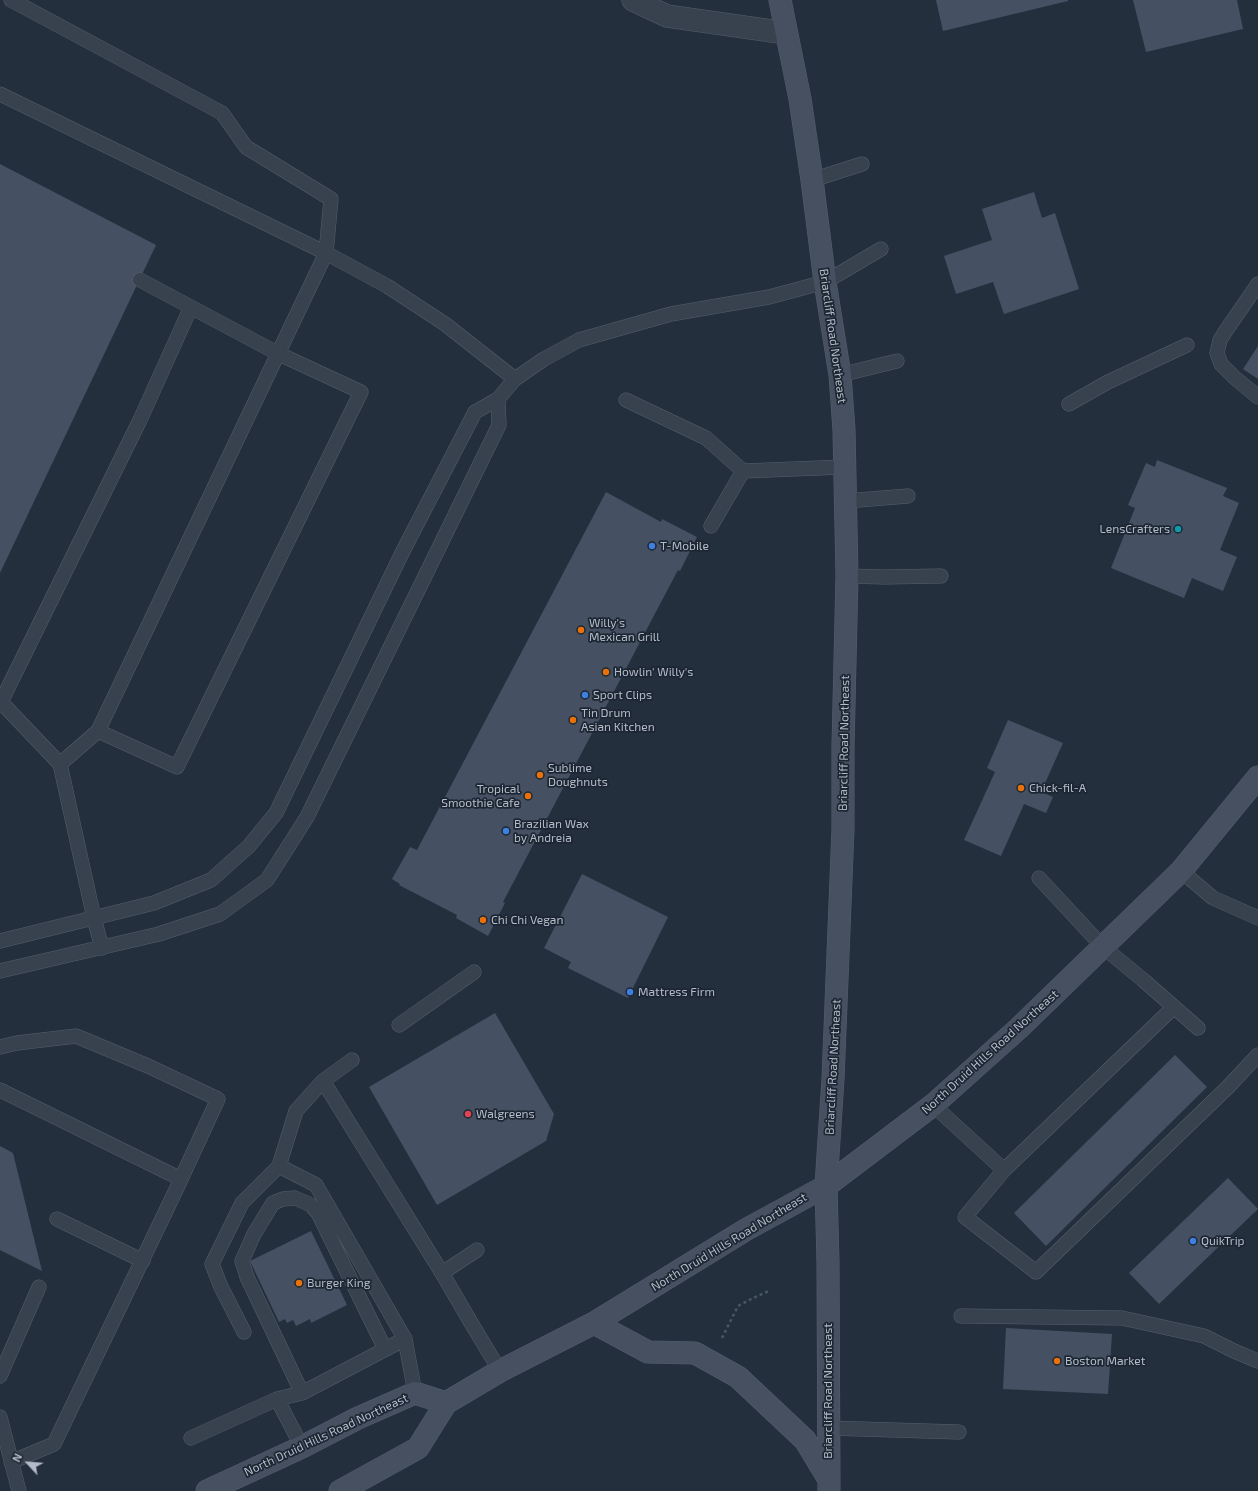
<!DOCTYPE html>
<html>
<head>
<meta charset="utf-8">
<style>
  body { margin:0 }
  #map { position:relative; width:1258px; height:1491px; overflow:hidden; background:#242f3e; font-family:"Exo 2",sans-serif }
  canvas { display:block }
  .north { position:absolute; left:8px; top:1443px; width:40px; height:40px; -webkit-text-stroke:3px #1d2633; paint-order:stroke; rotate:296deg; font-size:11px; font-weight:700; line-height:16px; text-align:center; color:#b4bcc9 }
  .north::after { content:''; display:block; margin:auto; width:14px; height:18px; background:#b4bcc9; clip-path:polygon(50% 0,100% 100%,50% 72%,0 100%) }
</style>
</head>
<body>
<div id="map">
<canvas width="1258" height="1491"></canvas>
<div class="north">N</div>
</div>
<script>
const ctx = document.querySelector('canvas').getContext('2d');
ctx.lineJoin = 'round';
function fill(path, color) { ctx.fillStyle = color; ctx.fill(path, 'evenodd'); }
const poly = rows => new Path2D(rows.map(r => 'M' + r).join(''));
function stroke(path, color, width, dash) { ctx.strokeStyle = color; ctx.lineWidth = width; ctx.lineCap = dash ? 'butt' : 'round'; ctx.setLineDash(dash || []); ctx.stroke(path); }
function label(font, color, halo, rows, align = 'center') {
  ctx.font = font + ' "Exo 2",sans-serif'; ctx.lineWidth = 3.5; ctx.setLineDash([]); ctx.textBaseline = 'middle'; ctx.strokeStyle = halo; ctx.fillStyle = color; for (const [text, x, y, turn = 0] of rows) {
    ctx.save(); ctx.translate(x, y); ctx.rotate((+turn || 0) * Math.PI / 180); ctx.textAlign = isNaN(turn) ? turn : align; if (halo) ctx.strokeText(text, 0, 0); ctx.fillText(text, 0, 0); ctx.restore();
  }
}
fill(poly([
  [936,0,1068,0,1068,1,943,31],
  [1133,0,1237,0,1243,29,1146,52],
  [0,164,156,245,0,573],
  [1034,192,1042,218,1055,213,1079,289,1004,314,993,282,956,294,944,256,992,240,982,209],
  [1258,346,1258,379,1243,369],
  [1157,460,1227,488,1223,496,1239,503,1220,550,1237,557,1223,591,1192,578,1184,598,1111,568,1135,508,1128,505,1146,463,1155,467],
  [606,492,661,522,662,519,697,537,680,571,678,570,503,902,505,903,488,936,456,918,457,915,399,885,400,884,392,879,410,847,417,850],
  [1008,720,1063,743,1041,792,1053,797,1046,813,1024,804,1001,856,964,840,995,772,987,768],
  [582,874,668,917,628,998,568,968,571,962,544,948],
  [495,1013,554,1114,546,1141,437,1205,369,1087],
  [1175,1055,1207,1087,1046,1246,1014,1213],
  [0,1146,13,1153,42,1271,0,1250],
  [1228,1178,1258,1209,1159,1304,1129,1273],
  [311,1231,347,1305,311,1323,310,1319,296,1326,293,1320,287,1323,285,1319,279,1322,250,1261],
  [1006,1328,1112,1334,1108,1394,1003,1389]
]), '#455162');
const service = poly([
  [11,0,222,113,246,147,331,199,326,253,98,731,60,764],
  [0,94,326,253,387,286,445,324,515,379],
  [812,180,862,164],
  [1258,284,1227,329,1220,340,1217,353,1221,364,1235,378,1258,397],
  [840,375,897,361],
  [626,400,706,438,743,471],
  [1069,404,1108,382,1187,345],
  [846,501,908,496],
  [711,526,743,471,844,467],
  [847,576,885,577,941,576],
  [0,701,60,764,94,918,102,948],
  [1,702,140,420,191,307],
  [98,731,177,767,361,392,277,353,140,280],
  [1181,871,1213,898,1258,918],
  [1039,878,1103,947,1142,979,1198,1028],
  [0,941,154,903,211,880,249,846,276,813,403,551,475,412,498,399,515,379,544,359,579,340,671,314,769,297,825,282,881,249],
  [0,971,159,934,220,914,267,880,307,817,499,425,498,399],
  [1174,1007,1004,1170,965,1217,1036,1272,1228,1087,1258,1055],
  [399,1025,474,972],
  [0,1047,17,1043,76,1036,148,1066,218,1099,175,1192,54,1444,11,1462],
  [352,1060,323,1081,442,1273,470,1321,500,1371],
  [0,1090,181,1179],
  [933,1105,1004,1170],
  [279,1166,316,1185,405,1339,415,1393],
  [57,1219,143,1261],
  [442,1273,477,1250],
  [961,1316,1122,1318,1204,1336,1234,1351,1258,1361],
  [244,1332,221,1287,212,1264,242,1203,279,1166,296,1111,323,1081],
  [0,1376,39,1287],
  [302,1393,247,1277,242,1261,254,1234,273,1203,283,1199,295,1198,311,1205,318,1213,385,1349],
  [277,1399,302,1447],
  [0,1417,19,1491],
  [828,1428,959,1432],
  [191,1438,277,1399,302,1393,405,1339]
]);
const minor = poly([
  [633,0,667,16,786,33]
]);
const secondary = poly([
  [780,0,800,99,812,180,825,282,840,375,844,430,847,576,843,746,843,829,833,1079,826,1186,828,1262,829,1491],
  [594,1323,648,1352,695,1353,738,1377,805,1440,828,1478],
  [207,1491,302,1447,358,1418,415,1393,446,1403],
  [340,1491,418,1448,446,1403,500,1371,594,1323,747,1229,826,1186,933,1105,1019,1028,1181,871,1258,777]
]);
stroke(service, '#565f6c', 15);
stroke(minor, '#565f6c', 23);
stroke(secondary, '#565f6c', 23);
stroke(poly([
  [722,1338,738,1306,753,1298,769,1291]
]), '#44595c', 2.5, [3, 3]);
stroke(service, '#38414e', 14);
stroke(minor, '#38414e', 22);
stroke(secondary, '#465061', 22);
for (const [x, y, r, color] of [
  [1178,529,4,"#0f9aa8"],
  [652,546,4,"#3f7fe0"],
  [581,630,4,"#e8710a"],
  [606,672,4,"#e8710a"],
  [585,695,4,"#3f7fe0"],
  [573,720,4,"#e8710a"],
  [540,775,4,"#e8710a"],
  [1021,788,4,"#e8710a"],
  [528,796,4,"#e8710a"],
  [506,831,4,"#3f7fe0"],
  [483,920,4,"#e8710a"],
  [630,992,4,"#3f7fe0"],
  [468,1114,4,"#e0444e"],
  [1193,1241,4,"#3f7fe0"],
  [299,1283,4,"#e8710a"],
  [1057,1361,4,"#e8710a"]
]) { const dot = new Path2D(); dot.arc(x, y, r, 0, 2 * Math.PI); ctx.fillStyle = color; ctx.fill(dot); stroke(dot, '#1d2633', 1.5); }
label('12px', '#b4bcc9', '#1d2633', [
  ["Briarcliff Road Northeast",833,336,82],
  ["Briarcliff Road Northeast",844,743,-89],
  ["North Druid Hills Road Northeast",990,1052,-42],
  ["Briarcliff Road Northeast",833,1067,-87],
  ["North Druid Hills Road Northeast",729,1242,-31],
  ["Briarcliff Road Northeast",828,1391,-90],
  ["North Druid Hills Road Northeast",326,1435,-25]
]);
label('12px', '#b4bcc9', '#1d2633', [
  ["LensCrafters",1170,529,"right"],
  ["T-Mobile",660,546],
  ["Willy's",589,623],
  ["Mexican Grill",589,637],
  ["Howlin' Willy's",614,672],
  ["Sport Clips",593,695],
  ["Tin Drum",581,713],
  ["Asian Kitchen",581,727],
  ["Sublime",548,768],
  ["Doughnuts",548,782],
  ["Chick-fil-A",1029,788],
  ["Tropical",520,789,"right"],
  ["Smoothie Cafe",520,803,"right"],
  ["Brazilian Wax",514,824],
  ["by Andreia",514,838],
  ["Chi Chi Vegan",491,920],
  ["Mattress Firm",638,992],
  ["Walgreens",476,1114],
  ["QuikTrip",1201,1241],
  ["Burger King",307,1283],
  ["Boston Market",1065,1361]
], 'left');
</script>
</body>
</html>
